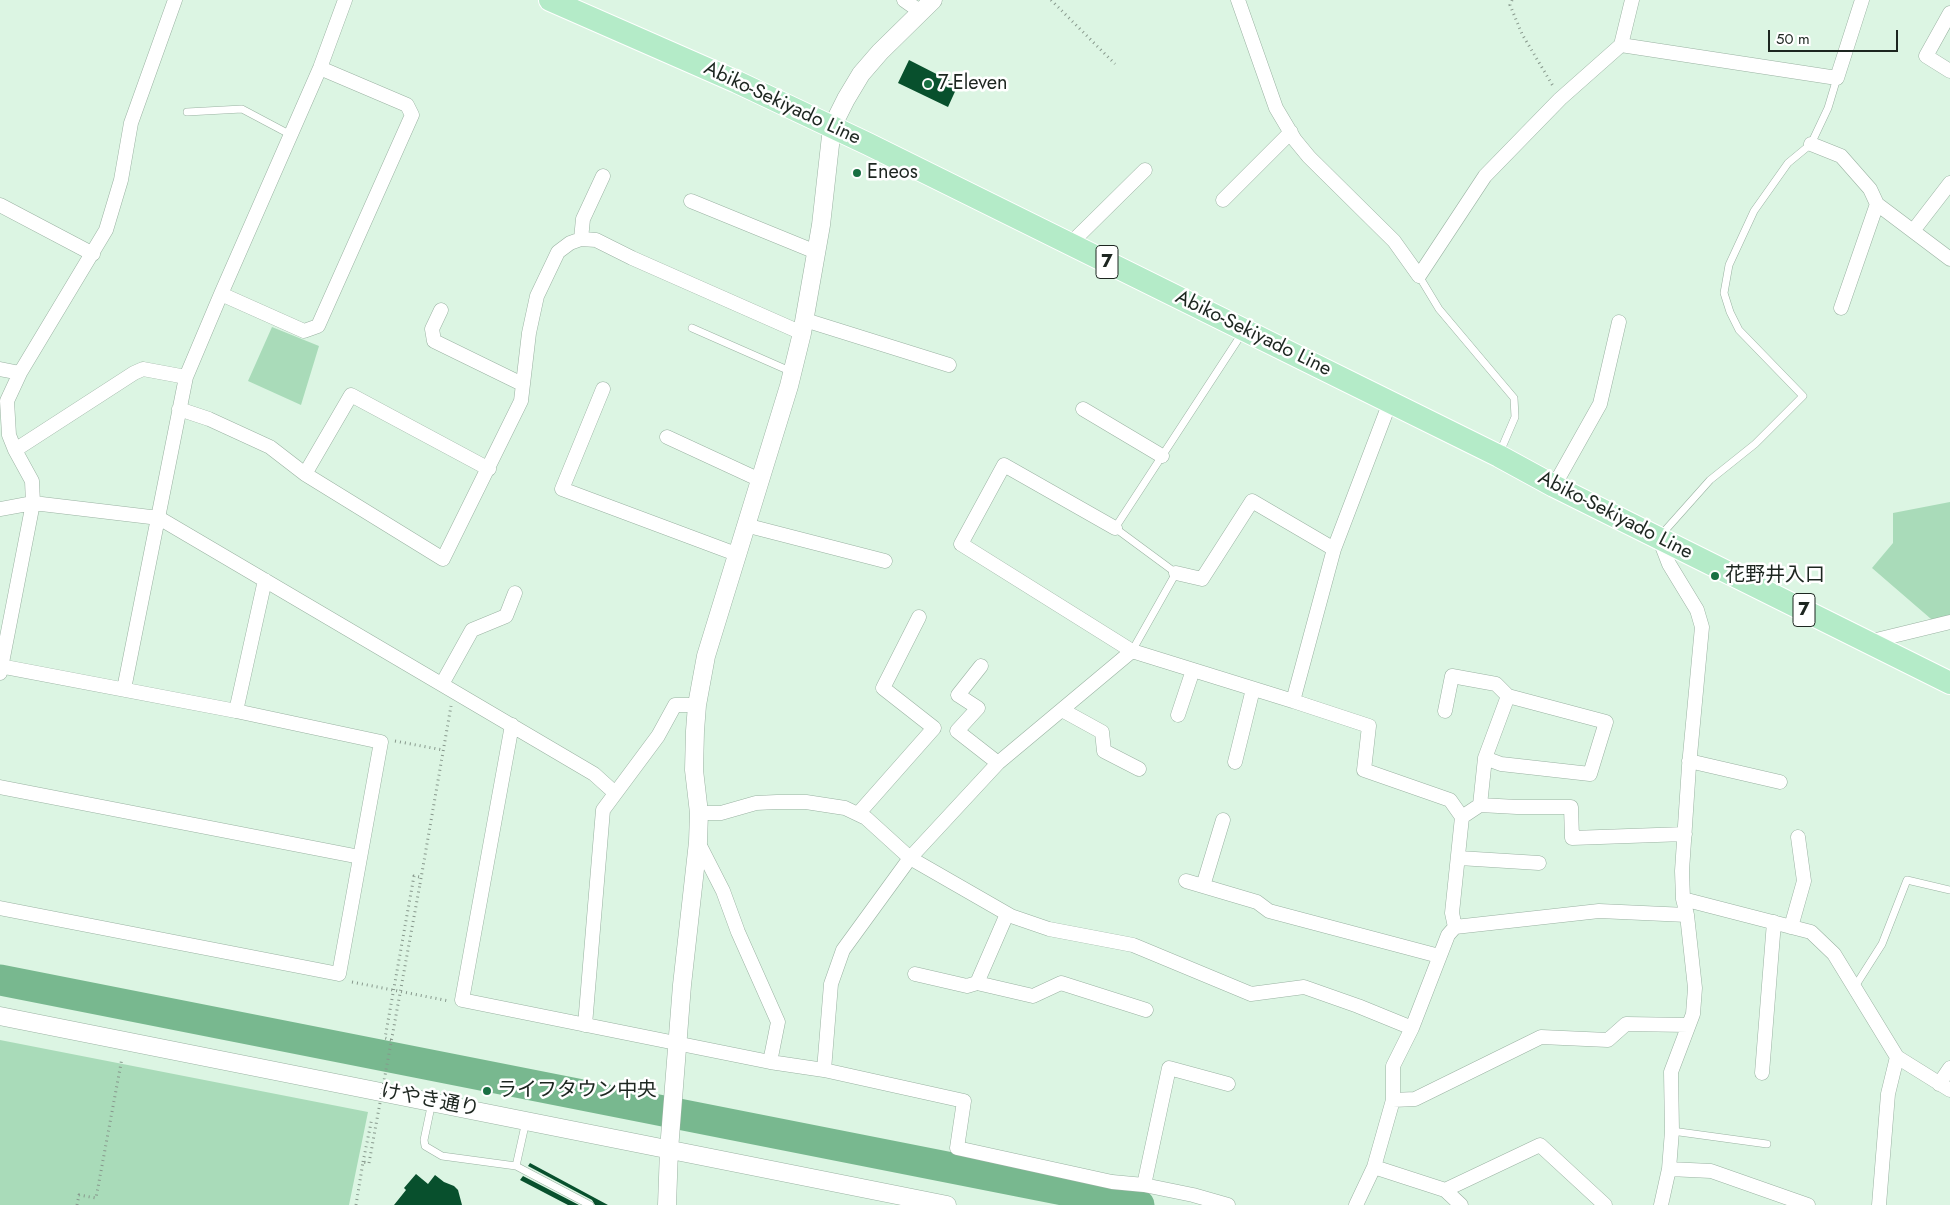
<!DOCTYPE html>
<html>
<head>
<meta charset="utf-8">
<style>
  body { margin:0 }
  #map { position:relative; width:1950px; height:1205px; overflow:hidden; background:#dcf5e3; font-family:Jost,sans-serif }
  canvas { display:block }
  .scale { position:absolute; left:1768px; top:30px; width:130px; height:22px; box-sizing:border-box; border:2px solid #1d2620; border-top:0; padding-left:6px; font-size:15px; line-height:18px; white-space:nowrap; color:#1d2620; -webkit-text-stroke:4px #fff; paint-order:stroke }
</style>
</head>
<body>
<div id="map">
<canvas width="1950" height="1205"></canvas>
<div class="scale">50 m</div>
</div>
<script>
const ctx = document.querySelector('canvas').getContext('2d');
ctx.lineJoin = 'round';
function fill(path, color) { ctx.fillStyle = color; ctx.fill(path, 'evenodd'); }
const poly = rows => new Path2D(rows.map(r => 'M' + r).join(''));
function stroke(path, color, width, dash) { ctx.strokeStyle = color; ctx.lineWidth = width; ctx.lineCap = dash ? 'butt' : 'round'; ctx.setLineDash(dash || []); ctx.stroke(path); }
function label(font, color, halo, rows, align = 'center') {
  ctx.font = font + ' Jost,"Noto Sans JP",sans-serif'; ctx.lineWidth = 5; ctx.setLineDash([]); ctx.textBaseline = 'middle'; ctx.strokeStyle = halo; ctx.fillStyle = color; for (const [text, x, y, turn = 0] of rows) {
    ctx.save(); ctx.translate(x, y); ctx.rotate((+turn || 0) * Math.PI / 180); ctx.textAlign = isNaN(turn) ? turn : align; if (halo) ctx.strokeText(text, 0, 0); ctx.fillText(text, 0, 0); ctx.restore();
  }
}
fill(poly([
  [272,327,319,346,301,405,248,381],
  [1950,502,1950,622,1938,625,1872,568,1893,543,1893,513],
  [0,1040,368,1112,349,1205,0,1205]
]), '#a9dbb9');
stroke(poly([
  [0,980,1139,1205]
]), '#78b88f', 31);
fill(poly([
  [909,60,958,85,948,107,898,83],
  [530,1163,608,1205,595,1205,592,1200,528,1166],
  [416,1174,428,1184,435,1175,444,1182,454,1186,458,1190,462,1205,394,1205,406,1190,404,1188],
  [523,1176,579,1205,568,1205,520,1180]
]), '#08502d');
const service = poly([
  [187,112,242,109,291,135],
  [1419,276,1439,309,1514,398,1515,417,1500,452],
  [692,328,792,372],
  [1661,535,1710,480,1755,444,1803,396,1739,330,1730,312,1724,293,1729,265,1754,211,1788,163,1811,144,1828,108,1837,78],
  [1132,651,1176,573,1115,528,1243,332],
  [1854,988,1882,944,1907,880,1950,890],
  [432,1102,424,1140,425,1146,442,1156,516,1166,590,1205],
  [1672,1131,1767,1144],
  [516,1166,526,1121]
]);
const minor = poly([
  [904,0,921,12],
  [1238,0,1276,108,1295,140,1309,157,1394,241,1419,276,1485,176,1560,99,1621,45,1837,78,1862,0],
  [1950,13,1926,56,1950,71],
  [1621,45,1632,0],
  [1811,144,1841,156,1870,189,1877,204,1950,259],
  [1223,200,1291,132],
  [691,201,816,252],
  [0,205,93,254],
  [1913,231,1950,183],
  [581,239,583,219,603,176],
  [1070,244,1145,170],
  [221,294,304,331,318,326,412,115,407,105,320,68],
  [1841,308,1877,204],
  [441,310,432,329,434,341,522,384],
  [805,320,949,365],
  [0,369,20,373],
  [603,389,562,489,736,554],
  [179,409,209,419,270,447,305,474,443,559,521,401,529,333,537,296,558,252,570,243,581,239,596,240,632,258,802,333],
  [1083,409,1162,456],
  [667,437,760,480],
  [15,450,134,373,143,369,186,377],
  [305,474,351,395,489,469],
  [1554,486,1600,404,1619,322],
  [0,509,33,503,159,518,594,774,615,793],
  [745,525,885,561],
  [1115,528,1004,465,961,544,1132,651,1293,701,1334,549,1390,402],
  [1659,538,1669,564,1697,610,1702,627,1689,766,1682,871,1683,899,1687,915,1695,988,1693,1014,1671,1072,1672,1131,1669,1169,1661,1205],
  [1176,573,1202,579,1252,501,1334,549],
  [1868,642,1950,622],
  [0,666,236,711,381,742,339,974,0,908],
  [981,666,958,695,978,708,957,731,998,763],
  [0,673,33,503,32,481,15,450,9,435,7,401,20,373,106,230,121,180,131,123,175,0],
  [442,684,472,630,506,616,515,593],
  [124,689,186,377,221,294,320,68,345,0],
  [1293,701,1369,726,1364,770,1450,800,1462,817,1452,913,1455,927],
  [1062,710,1102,732,1104,751,1139,769],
  [236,711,265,580],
  [1445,711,1452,676,1496,684,1508,696],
  [1178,715,1193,670],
  [512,725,462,1000,770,1062,824,1070,964,1101,957,1148,1112,1182,1144,1185,1193,1195,1228,1205],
  [1689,761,1780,782],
  [1235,762,1253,689],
  [0,787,360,857],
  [1480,805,1485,758,1508,696,1606,722,1590,774,1501,764,1485,758],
  [699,813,721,813,756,803,777,802,806,802,845,808,866,818,910,858,1011,916,1049,929,1133,945,1251,994,1304,987,1358,1006,1412,1028],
  [858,814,934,728,883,688,919,617],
  [1462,817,1480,805,1517,807,1571,807,1572,838,1685,834],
  [698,842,723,891,738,932,778,1022,770,1062],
  [1459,858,1539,863],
  [1186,881,1257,902,1269,911,1439,956],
  [1203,886,1223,820],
  [1683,899,1811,932,1834,954,1897,1057,1888,1094,1879,1205],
  [1007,914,977,983,1033,996,1061,983,1146,1010],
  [1791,927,1804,881,1798,837],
  [915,974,967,986,977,983],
  [585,1025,603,810,658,736,675,705,697,705],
  [1897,1057,1950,1090],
  [824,1070,831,984,843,950,910,858,998,763,1132,651],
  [1762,1073,1774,922],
  [1939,1084,1950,1068],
  [1393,1100,1415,1099,1541,1037,1608,1040,1626,1024,1688,1025],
  [1374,1167,1445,1190,1540,1145,1605,1205],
  [1669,1169,1711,1171,1808,1205],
  [1144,1185,1169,1068,1228,1084],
  [1445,1190,1461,1205],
  [1356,1205,1374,1167,1393,1100,1393,1066,1412,1028,1448,935,1455,927,1599,911,1687,915]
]);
const tertiary = poly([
  [0,1016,947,1205],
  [667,1205,669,1150,682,985,698,842,699,813,694,770,695,731,697,705,706,656,789,386,802,333,821,225,832,127,846,99,861,74,880,52,933,0]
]);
const primary = poly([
  [550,0,737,82,868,144,1499,456,1554,486,1950,683]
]);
stroke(service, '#9ab2a2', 8);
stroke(minor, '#9ab2a2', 15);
stroke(tertiary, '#9ab2a2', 19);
stroke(primary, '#fff', 24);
stroke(poly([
  [1051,0,1115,64],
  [1512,0,1510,5,1522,34,1553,86],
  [395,741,443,750],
  [420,884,451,706],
  [352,982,449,1001],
  [391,1040,385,1038,414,876,420,877],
  [363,1162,372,1118],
  [77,1205,79,1195,96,1198,122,1058],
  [356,1205,363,1162,369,1163]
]), '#87988c', 3, [1, 4]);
stroke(service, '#fff', 7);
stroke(minor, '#fff', 14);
stroke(tertiary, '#fff', 18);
stroke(primary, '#b4ebc8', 22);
stroke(poly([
  [369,1163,420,884]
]), '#87988c', 3, [1, 4]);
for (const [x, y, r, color] of [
  [928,84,5,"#186f42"],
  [857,173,5,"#186f42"],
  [1715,576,5,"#186f42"],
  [487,1091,5,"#186f42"]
]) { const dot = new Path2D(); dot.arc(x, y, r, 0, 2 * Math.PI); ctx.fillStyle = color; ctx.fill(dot); stroke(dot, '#fff', 2); }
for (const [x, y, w] of [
  [1107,262,22],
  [1804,610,22]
]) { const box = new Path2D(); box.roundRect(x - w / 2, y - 16.5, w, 33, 4); ctx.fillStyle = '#fff'; ctx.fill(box); stroke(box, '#1d2620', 1); }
label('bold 19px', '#1d2620', null, [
  ["7",1107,262],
  ["7",1804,610]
]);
label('20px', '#1d2620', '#fff', [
  ["7-Eleven",938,84],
  ["Eneos",867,173],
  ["花野井入口",1725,576],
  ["ライフタウン中央",497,1091]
], 'left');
label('20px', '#1d2620', '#fff', [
  ["Abiko-Sekiyado Line",782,104,25],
  ["Abiko-Sekiyado Line",1253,334,26],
  ["Abiko-Sekiyado Line",1615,516,27],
  ["けやき通り",430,1101,11]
]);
</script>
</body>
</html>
